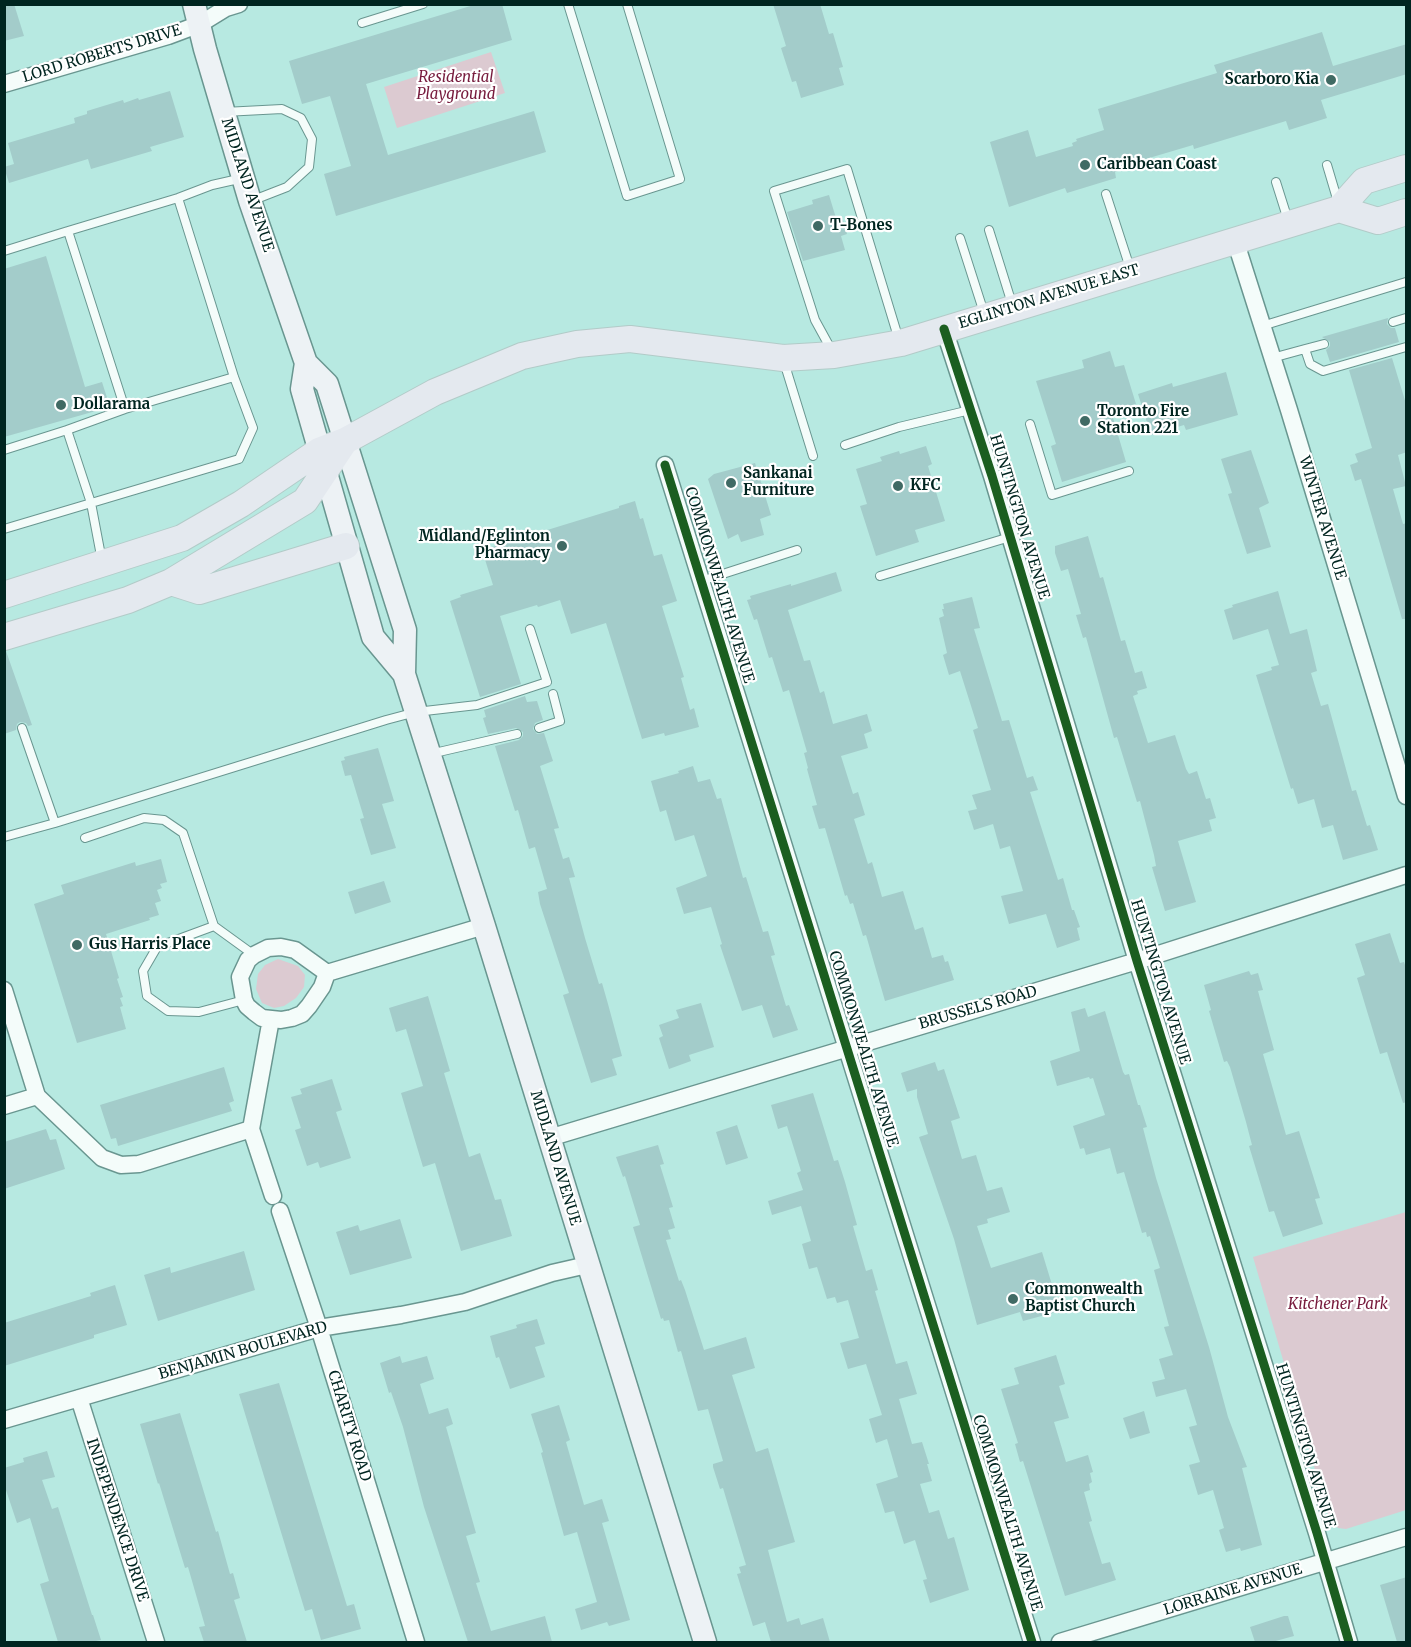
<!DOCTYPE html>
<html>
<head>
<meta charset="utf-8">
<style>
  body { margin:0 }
  #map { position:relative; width:1411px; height:1647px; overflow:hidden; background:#b7e9e1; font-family:Merriweather,serif }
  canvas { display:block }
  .frame { position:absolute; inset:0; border:6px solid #002520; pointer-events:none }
</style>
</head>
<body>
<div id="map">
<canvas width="1411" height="1647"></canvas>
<div class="frame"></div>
</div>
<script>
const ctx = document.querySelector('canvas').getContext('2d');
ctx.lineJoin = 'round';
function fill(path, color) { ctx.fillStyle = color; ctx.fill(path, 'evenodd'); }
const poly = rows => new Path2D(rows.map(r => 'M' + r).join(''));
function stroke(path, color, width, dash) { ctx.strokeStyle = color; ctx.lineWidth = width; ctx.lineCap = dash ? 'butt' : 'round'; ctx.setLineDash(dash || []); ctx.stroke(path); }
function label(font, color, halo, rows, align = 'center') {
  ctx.font = font + ' Merriweather,serif'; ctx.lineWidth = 4.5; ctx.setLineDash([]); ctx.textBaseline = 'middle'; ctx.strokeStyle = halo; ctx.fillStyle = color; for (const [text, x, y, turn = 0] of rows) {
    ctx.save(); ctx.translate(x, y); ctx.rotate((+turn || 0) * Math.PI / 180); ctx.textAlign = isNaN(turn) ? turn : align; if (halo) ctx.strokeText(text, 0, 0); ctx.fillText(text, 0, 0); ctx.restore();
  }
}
fill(poly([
  [491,52,505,93,397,128,384,87],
  [278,959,298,966,305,975,304,987,296,998,284,1006,274,1008,262,1003,256,989,258,974,265,965],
  [1406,1212,1406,1510,1346,1529,1338,1528,1330,1521,1253,1257]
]), '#dccad1');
fill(poly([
  [4,4,14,4,24,36,4,41],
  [477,4,502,4,512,40,366,84,388,155,534,111,546,152,336,216,324,174,351,166,330,96,302,104,289,61],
  [773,4,820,4,829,34,833,33,843,67,839,68,844,85,801,98,796,81,792,82,781,48,786,46],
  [1322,32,1333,66,1407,44,1407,74,1321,100,1327,118,1289,130,1286,121,1194,149,1193,145,1139,161,1140,164,1115,172,1116,178,1067,193,1065,188,1009,207,990,142,1028,130,1036,157,1073,146,1072,143,1077,141,1076,139,1104,130,1098,109,1217,73,1214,65],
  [170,91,184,137,150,147,152,151,91,169,88,159,9,183,4,167,14,164,8,143,75,123,74,118,87,114,87,111,123,100,124,103,138,98,139,100],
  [829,195,836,218,842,217,847,234,841,236,845,250,803,261,787,212,813,204,812,200],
  [46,256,85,387,102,382,110,407,4,437,4,269],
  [1388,318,1387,324,1391,328,1395,328,1399,342,1330,362,1326,350,1330,346,1330,342,1322,337],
  [1110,351,1115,367,1124,365,1136,404,1111,411,1126,462,1062,482,1051,446,1056,444,1036,381,1084,368,1082,360],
  [1392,358,1407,407,1407,452,1398,455,1406,486,1393,489,1403,524,1407,523,1407,619,1402,619,1361,479,1355,481,1350,465,1358,462,1355,454,1372,448,1349,370],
  [1226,372,1238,415,1186,430,1184,425,1151,435,1138,394,1172,383,1173,387],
  [926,446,932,464,928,466,945,521,915,530,919,542,876,556,860,506,867,504,856,469,882,461,880,457,899,451,900,454],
  [1251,450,1269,503,1259,508,1271,547,1247,554,1228,494,1232,493,1221,459],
  [755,463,771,515,760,519,764,535,741,542,738,534,728,539,708,479,714,474],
  [635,501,640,519,643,518,654,556,662,554,677,601,662,606,684,677,681,678,690,710,694,708,699,727,665,736,664,733,642,739,606,623,571,634,560,600,538,607,537,605,500,616,521,684,480,697,450,601,461,597,460,595,493,585,482,550,619,508,619,506],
  [1088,536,1100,578,1103,577,1121,641,1125,640,1135,673,1142,671,1147,688,1137,691,1138,694,1133,696,1148,743,1175,735,1186,769,1189,774,1197,771,1206,799,1210,798,1216,818,1209,820,1212,831,1178,841,1196,902,1165,911,1152,867,1156,866,1154,855,1140,801,1137,802,1117,737,1114,738,1086,637,1083,638,1076,615,1081,614,1068,569,1061,571,1055,553,1055,546],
  [836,572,842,591,788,610,804,661,810,660,820,693,824,691,833,724,867,714,872,731,864,734,868,748,841,756,853,794,858,792,865,815,854,819,868,864,872,862,882,897,903,891,915,930,923,927,932,958,943,955,945,962,948,961,954,980,885,1001,866,935,863,936,853,903,850,904,847,895,845,896,825,828,819,829,812,806,817,805,807,769,808,768,804,753,807,752,789,690,783,692,772,657,769,658,757,619,754,620,747,600,751,599,750,596,791,584,791,586],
  [1278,591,1290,634,1307,629,1317,671,1311,673,1321,706,1328,704,1352,791,1356,790,1367,826,1370,825,1378,850,1343,860,1333,825,1322,828,1314,799,1298,804,1293,788,1291,789,1256,675,1272,670,1271,667,1279,665,1268,629,1233,640,1224,610,1233,607,1232,605],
  [972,597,980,628,974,629,1002,721,1009,720,1027,778,1033,776,1038,790,1030,792,1058,880,1063,878,1072,910,1074,910,1080,927,1077,928,1080,940,1057,948,1046,914,1009,924,1001,896,1023,891,1010,846,1000,849,993,824,974,830,968,811,977,809,972,795,991,790,973,730,978,728,960,671,949,675,943,655,947,653,939,618,944,616,942,609,944,609,943,604],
  [6,651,32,725,28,726,26,723,20,722,17,724,16,730,4,734,4,652],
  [525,696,527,702,537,701,543,720,535,723,533,729,537,734,544,733,553,761,540,766,559,828,554,829,563,859,569,857,575,877,569,878,585,938,599,984,602,983,608,1004,622,1056,612,1059,617,1075,591,1083,563,995,569,993,540,904,538,892,547,889,535,847,529,849,518,810,515,811,495,746,519,740,523,736,523,732,516,728,488,734,483,718,486,717,484,710],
  [378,748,394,801,382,804,396,848,371,855,360,819,364,818,351,775,345,776,341,761,345,760,344,757],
  [693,766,698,782,710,779,717,799,721,798,743,878,746,877,763,932,768,931,775,955,771,956,786,1006,789,1005,798,1030,773,1038,762,1005,742,1011,720,945,722,944,711,907,684,914,676,888,707,876,694,835,675,841,666,810,660,812,651,781,679,773,678,771],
  [161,859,167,882,160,884,162,888,157,890,161,901,155,903,159,915,149,918,150,920,106,934,119,978,117,979,123,997,120,998,123,1006,120,1007,126,1029,77,1043,34,904,64,894,61,885,135,862,136,866],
  [384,881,391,902,355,914,348,892],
  [1390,933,1400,963,1404,962,1407,971,1407,1102,1403,1103,1387,1052,1380,1054,1357,978,1365,975,1355,944],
  [1249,971,1251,975,1258,973,1263,990,1258,991,1274,1050,1263,1054,1286,1135,1299,1131,1320,1198,1315,1199,1323,1224,1283,1237,1274,1211,1269,1212,1249,1146,1252,1145,1246,1122,1230,1067,1227,1061,1224,1062,1209,1011,1211,1010,1204,985],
  [428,996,450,1071,444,1073,469,1157,480,1153,495,1200,501,1199,512,1236,461,1251,435,1163,423,1167,411,1127,401,1093,423,1086,406,1029,396,1032,389,1008],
  [701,1003,714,1047,689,1055,691,1061,669,1069,659,1038,663,1036,659,1025,679,1018,676,1010],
  [1085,1008,1088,1017,1105,1011,1123,1072,1125,1075,1129,1074,1138,1105,1140,1105,1147,1127,1143,1128,1156,1178,1209,1347,1228,1417,1247,1467,1242,1468,1262,1545,1241,1551,1240,1548,1226,1552,1219,1530,1224,1528,1213,1490,1198,1495,1189,1465,1200,1462,1189,1427,1197,1425,1186,1389,1156,1397,1152,1382,1165,1379,1159,1359,1173,1355,1164,1327,1169,1326,1154,1270,1160,1268,1150,1236,1147,1237,1146,1232,1142,1233,1124,1172,1117,1174,1110,1148,1086,1155,1084,1148,1080,1149,1073,1126,1105,1115,1093,1078,1090,1079,1089,1077,1057,1086,1050,1061,1080,1051,1071,1012],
  [935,1062,938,1071,944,1069,960,1118,951,1121,962,1159,976,1155,987,1191,1002,1187,1010,1212,987,1219,988,1223,977,1226,991,1268,1042,1252,1060,1311,1023,1321,1020,1312,977,1325,954,1239,919,1137,928,1134,917,1097,917,1089,907,1092,901,1073],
  [224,1067,234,1101,229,1103,232,1111,118,1146,116,1138,111,1139,100,1105],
  [332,1079,342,1110,336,1112,351,1158,320,1168,318,1162,307,1166,295,1130,301,1128,291,1097,302,1094,300,1089],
  [813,1093,834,1161,838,1160,845,1182,857,1225,853,1226,866,1271,872,1269,878,1290,875,1291,896,1364,907,1361,917,1394,899,1399,912,1444,922,1442,929,1464,927,1464,932,1481,920,1484,929,1513,939,1510,948,1539,954,1537,969,1590,930,1603,923,1580,927,1579,915,1540,904,1544,894,1511,885,1513,876,1484,898,1477,887,1439,876,1443,869,1419,882,1415,866,1364,848,1369,840,1343,859,1338,848,1300,837,1303,835,1297,827,1299,817,1267,809,1269,802,1244,811,1241,801,1206,772,1215,768,1201,803,1190,797,1173,801,1171,787,1126,778,1129,771,1105],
  [737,1125,748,1158,726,1165,716,1132],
  [46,1129,50,1140,56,1139,65,1169,4,1189,4,1142],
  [658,1145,664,1164,660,1165,673,1207,669,1208,675,1228,668,1230,671,1239,666,1240,679,1281,681,1280,685,1290,704,1350,746,1337,755,1368,732,1375,756,1452,768,1448,795,1542,768,1550,787,1622,799,1618,801,1625,823,1618,830,1642,771,1642,765,1622,753,1626,737,1574,741,1573,739,1567,746,1565,723,1488,720,1489,713,1467,713,1464,723,1461,708,1409,698,1411,681,1351,678,1352,669,1320,664,1321,663,1318,661,1319,633,1227,640,1225,625,1176,623,1177,616,1157],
  [400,1219,412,1258,350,1275,336,1232,358,1225,360,1231],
  [244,1251,255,1290,158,1321,144,1275,170,1267,171,1273],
  [115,1285,127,1325,94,1335,94,1338,4,1366,4,1323,91,1296,90,1293],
  [537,1319,545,1344,535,1347,545,1377,510,1389,499,1357,496,1358,490,1336,517,1328,516,1325],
  [1056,1355,1065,1384,1059,1386,1069,1418,1054,1422,1066,1462,1088,1455,1093,1472,1090,1473,1092,1482,1089,1484,1090,1490,1084,1492,1092,1521,1089,1522,1102,1564,1110,1562,1116,1580,1065,1596,1023,1461,1020,1462,1015,1444,1018,1443,1001,1389,1019,1384,1014,1368],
  [400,1356,402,1363,427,1356,434,1379,420,1384,429,1414,448,1408,453,1424,446,1427,476,1533,466,1536,480,1582,476,1583,491,1631,545,1616,552,1642,468,1642,424,1507,403,1427,391,1392,389,1393,380,1363],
  [279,1383,347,1606,354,1604,361,1629,321,1640,312,1609,305,1611,239,1394],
  [559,1405,570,1440,566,1442,584,1505,602,1499,609,1521,602,1523,630,1620,609,1626,607,1622,581,1630,575,1609,597,1602,577,1532,564,1536,541,1453,543,1452,531,1414],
  [1144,1411,1150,1433,1130,1439,1123,1418],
  [180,1413,216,1532,218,1531,230,1574,233,1573,240,1598,234,1600,247,1642,204,1642,199,1627,205,1626,188,1567,185,1568,159,1483,158,1484,140,1424],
  [47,1451,55,1477,42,1480,52,1509,58,1507,92,1615,93,1615,101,1640,91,1642,58,1642,40,1584,49,1581,30,1518,17,1523,4,1484,4,1468,24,1462,23,1458],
  [1407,1577,1407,1642,1397,1642,1380,1585],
  [1284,1616,1288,1616,1294,1636,1272,1642,1255,1642,1250,1627]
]), '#a3ccca');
const service = poly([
  [568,4,627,196,680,179,627,4],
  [362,23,423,4],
  [224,112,282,109,301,118,312,139,309,167,287,187,251,201],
  [1327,165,1338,202],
  [1276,182,1288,220],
  [1106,194,1131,271],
  [989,230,1013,307],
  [960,238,985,316],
  [4,251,68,231],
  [1393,322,1406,318],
  [1262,326,1406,282],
  [1305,349,1324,344],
  [832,351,815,320,774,191,847,169,899,340],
  [1272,358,1305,349,1310,364,1323,371,1406,347],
  [784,362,813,456],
  [125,409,68,231,178,198,212,185,243,178],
  [1030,424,1052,495,1129,471],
  [845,445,899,427,970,410],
  [4,450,67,430],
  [4,529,239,459,253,428,234,377,178,198],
  [102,561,91,503,67,430,125,409,234,377],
  [880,576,1010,537],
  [701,581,797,550],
  [22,728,55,823,386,720,416,712,477,705,547,682,530,629],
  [539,728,560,721,553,694],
  [430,754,517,734],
  [4,837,55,823],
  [85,838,144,818,164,820,183,833,214,926],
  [244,1000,199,1012,168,1011,147,996,143,971,157,947,214,926,254,955]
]);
const minor = poly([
  [4,84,168,36,200,24,226,8,239,4],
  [1235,240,1289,410,1406,796],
  [944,329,992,476,1137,961,1317,1533,1349,1642],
  [665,465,1032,1642],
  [327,973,295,950,281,947,268,948,254,955,248,960,240,977,244,1000,247,1006,254,1012,262,1018,281,1020,292,1018,302,1014,309,1006,322,987,327,973,484,926],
  [4,990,37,1096,102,1158,121,1165,139,1164,251,1129],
  [271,1019,251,1129,273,1196],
  [4,1106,37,1096],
  [549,1138,1137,961,1406,875],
  [280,1211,319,1328,416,1642],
  [79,1398,156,1642],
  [4,1420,319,1328,401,1315,465,1302,552,1273,587,1265],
  [1060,1642,1406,1537]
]);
const secondary = poly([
  [194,4,205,49,250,201,306,363,327,384,405,630,404,674,484,926,705,1642],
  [306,363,302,389,373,637,404,674]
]);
const primary = poly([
  [1339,209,1378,221,1406,212],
  [171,582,199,591,346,546],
  [4,595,182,538,241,504,319,451,345,441,435,392,522,356,577,344,630,339,783,358,834,355,901,343,1339,209,1364,181,1406,168],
  [4,637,128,600,171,582,305,501,345,441]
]);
stroke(service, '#699690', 10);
stroke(minor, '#699690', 19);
stroke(secondary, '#699690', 25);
stroke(primary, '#b2cbc8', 28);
stroke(service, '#f4fcfa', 8);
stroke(minor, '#f4fcfa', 16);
stroke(secondary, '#edf2f5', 22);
stroke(primary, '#e4e9ef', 26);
stroke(poly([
  [944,329,992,476,1137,961,1317,1533,1349,1642],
  [665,465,1032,1642]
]), '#1b5e20', 9);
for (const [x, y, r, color] of [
  [1331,80,6,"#406a64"],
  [1085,165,6,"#406a64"],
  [818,226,6,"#406a64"],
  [61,405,6,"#406a64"],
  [1085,421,6,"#406a64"],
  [731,483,6,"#406a64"],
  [898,486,6,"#406a64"],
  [562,546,6,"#406a64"],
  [77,945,6,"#406a64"],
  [1013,1299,6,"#406a64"]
]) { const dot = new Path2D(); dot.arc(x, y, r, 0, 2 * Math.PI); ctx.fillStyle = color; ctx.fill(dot); stroke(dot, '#fff', 2); }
label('15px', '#002520', '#fff', [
  ["LORD ROBERTS DRIVE",102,54,-17],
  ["MIDLAND AVENUE",247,185,72],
  ["EGLINTON AVENUE EAST",1049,297,-17],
  ["HUNTINGTON AVENUE",1019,517,73],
  ["WINTER AVENUE",1322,518,73],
  ["COMMONWEALTH AVENUE",719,585,73],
  ["HUNTINGTON AVENUE",1160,982,73],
  ["BRUSSELS ROAD",978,1008,-16],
  ["COMMONWEALTH AVENUE",863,1049,73],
  ["MIDLAND AVENUE",555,1158,73],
  ["BENJAMIN BOULEVARD",243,1351,-16],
  ["CHARITY ROAD",349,1426,73],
  ["HUNTINGTON AVENUE",1305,1446,73],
  ["COMMONWEALTH AVENUE",1007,1513,73],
  ["INDEPENDENCE DRIVE",117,1520,72],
  ["LORRAINE AVENUE",1233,1590,-17]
]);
label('italic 15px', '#771b3d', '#fff', [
  ["Residential",456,78],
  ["Playground",456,95],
  ["Kitchener Park",1338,1305]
]);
label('bold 15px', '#002520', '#fff', [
  ["Scarboro Kia",1319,80,"right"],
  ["Caribbean Coast",1097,165],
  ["T-Bones",830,226],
  ["Dollarama",73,405],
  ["Toronto Fire",1097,412],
  ["Station 221",1097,429],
  ["Sankanai",743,474],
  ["Furniture",743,491],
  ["KFC",910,486],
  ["Midland/Eglinton",550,537,"right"],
  ["Pharmacy",550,554,"right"],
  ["Gus Harris Place",89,945],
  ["Commonwealth",1025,1290],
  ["Baptist Church",1025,1307]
], 'left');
</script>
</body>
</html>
